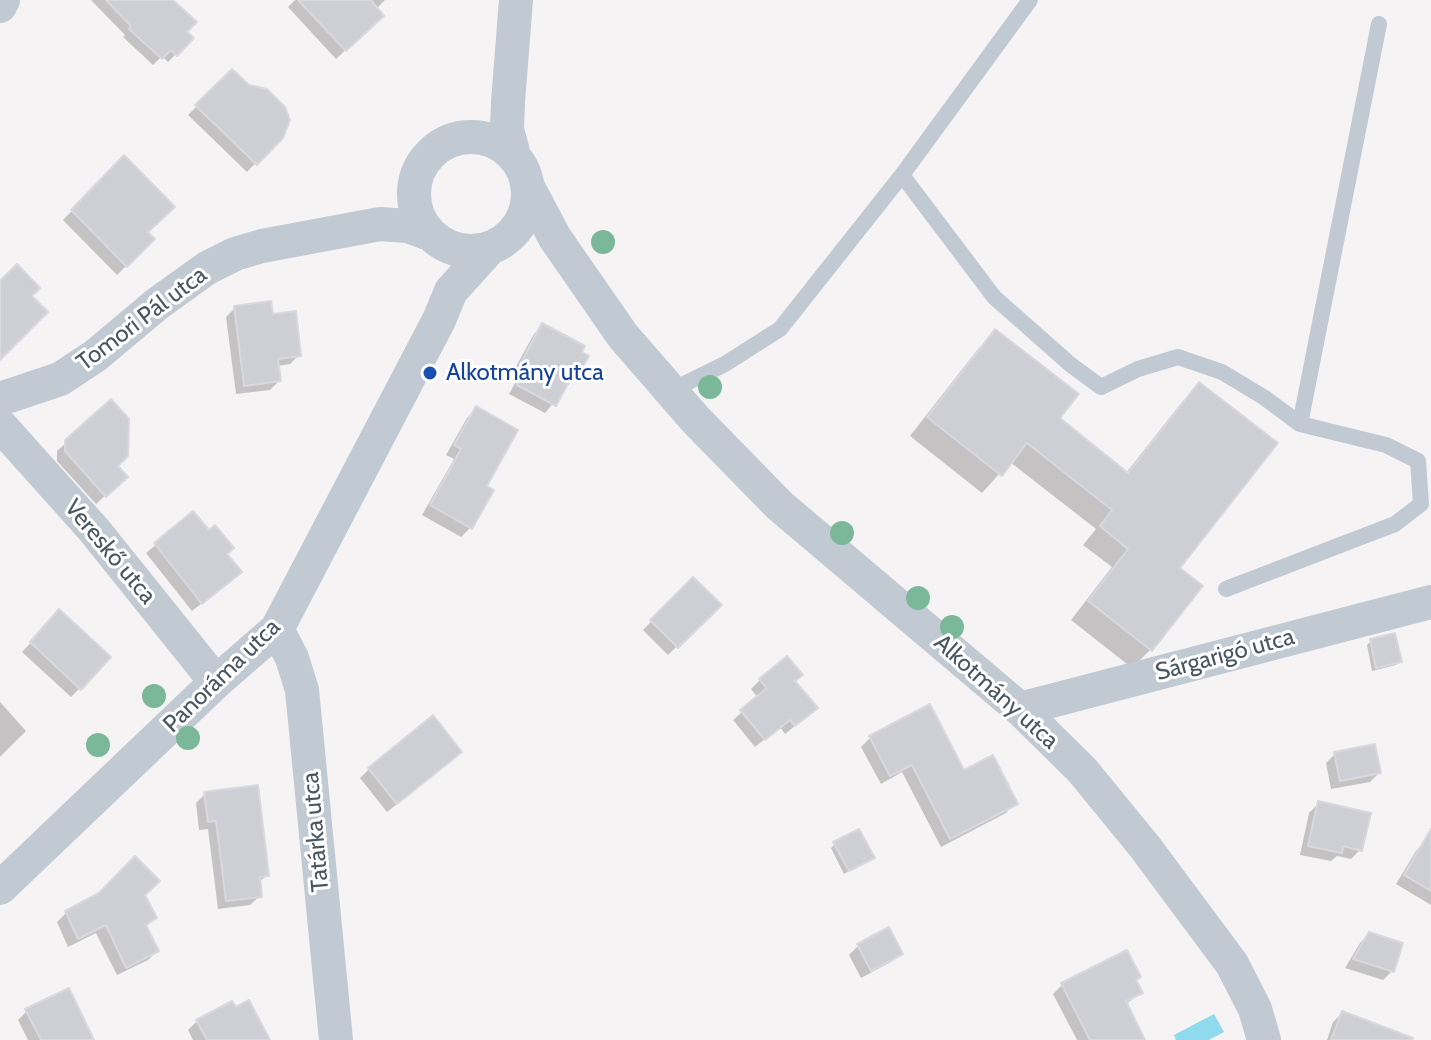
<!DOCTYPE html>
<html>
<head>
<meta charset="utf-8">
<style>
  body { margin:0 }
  canvas { display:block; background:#f5f3f3 }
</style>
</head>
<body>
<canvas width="1431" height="1040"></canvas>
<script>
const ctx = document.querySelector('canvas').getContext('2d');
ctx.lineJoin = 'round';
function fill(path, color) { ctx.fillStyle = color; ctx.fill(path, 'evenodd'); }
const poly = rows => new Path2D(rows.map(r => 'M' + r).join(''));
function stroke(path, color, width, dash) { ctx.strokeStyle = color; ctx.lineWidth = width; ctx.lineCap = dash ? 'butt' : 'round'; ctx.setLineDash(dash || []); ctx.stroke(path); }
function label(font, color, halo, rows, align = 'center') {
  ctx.font = font + ' Cabin,sans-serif'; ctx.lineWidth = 6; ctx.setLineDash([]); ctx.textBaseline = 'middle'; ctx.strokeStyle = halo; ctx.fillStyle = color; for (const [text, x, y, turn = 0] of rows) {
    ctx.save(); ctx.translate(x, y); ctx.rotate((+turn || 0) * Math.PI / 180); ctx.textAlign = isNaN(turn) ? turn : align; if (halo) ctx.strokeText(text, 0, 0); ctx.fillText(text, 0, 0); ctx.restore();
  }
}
fill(poly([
  [1214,1014,1224,1032,1209,1040,1176,1040,1174,1035]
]), '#90daee');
fill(poly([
  [91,0,171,0,184,32,191,39,168,62,162,56,153,65,123,37,125,35],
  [295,0,385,0,376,9,382,16,336,59,288,7],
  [232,72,282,135,247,172,188,115],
  [124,158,146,232,153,239,117,275,63,220],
  [235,308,272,317,299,355,290,364,277,366,279,381,270,390,236,394,226,317],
  [543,325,575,377,545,413,509,394,519,376,513,372,534,334],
  [996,332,1057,419,1126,473,1182,402,1199,384,1177,569,1200,586,1150,650,1132,668,1071,620,1112,567,1083,545,1096,529,1010,462,982,493,910,436,978,349],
  [476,409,470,528,461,537,422,515,454,459,446,455,467,418],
  [67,442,116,466,125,477,96,504,57,461,57,451],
  [193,514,225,554,230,581,192,611,146,553],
  [693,579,719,605,668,655,643,630],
  [51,621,80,688,71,697,22,652],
  [1371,641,1400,661,1396,665,1372,671,1367,645],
  [760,680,793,681,806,717,785,734,780,727,755,747,733,720,758,698,751,689],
  [0,702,26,731,0,757],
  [870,738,963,773,1015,803,1006,813,941,847,902,772,881,784,861,747],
  [1335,754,1379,773,1370,782,1331,789,1326,763],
  [451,761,387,812,360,778,369,769],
  [205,794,267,875,258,883,260,896,250,905,218,909,208,829,199,830,196,803],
  [1318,804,1360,850,1351,859,1337,856,1331,861,1300,855,1309,813],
  [1425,842,1431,845,1431,905,1396,884,1416,851],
  [835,844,872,857,844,874,831,848],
  [143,895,155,917,145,927,157,951,148,960,117,975,96,933,68,947,57,922,66,913],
  [1369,934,1392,971,1383,980,1345,968,1360,943],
  [858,946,901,953,891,962,861,978,849,955],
  [1134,981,1140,993,1125,1005,1143,1040,1077,1040,1053,994,1062,985],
  [27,1011,60,1040,28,1040,18,1020],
  [1342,1013,1413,1040,1327,1040,1333,1022],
  [197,1021,267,1040,193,1040,188,1030]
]), '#0003');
const building = poly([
  [106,0,173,0,197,22,187,32,194,38,177,56,171,50,162,59,129,29,131,26,106,0],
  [298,0,371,0,384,16,346,51,298,0],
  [232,69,249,85,267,89,285,107,290,120,283,138,257,165,195,105,232,69],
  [124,155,175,207,148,232,155,239,127,267,71,210,124,155],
  [17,264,40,288,32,296,48,312,0,360,0,281,17,264],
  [271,301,273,314,296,311,301,356,278,359,281,381,244,386,234,306,271,301],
  [542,323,585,346,582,352,589,356,576,378,572,376,556,406,517,385,527,366,521,363,542,323],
  [995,329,1079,394,1060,418,1128,473,1199,382,1278,443,1180,568,1203,586,1152,651,1088,601,1128,549,1100,526,1112,510,1027,443,1002,476,927,417,995,329],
  [111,399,129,419,128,456,118,466,128,477,106,497,65,451,65,440,111,399],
  [476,406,518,430,487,486,494,490,472,529,430,505,461,449,454,445,476,406],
  [193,511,209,530,215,525,234,548,227,554,242,572,202,604,154,543,193,511],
  [693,577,722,605,678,648,650,620,693,577],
  [59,609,111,657,81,690,30,642,59,609],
  [1395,633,1402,662,1376,668,1370,639,1395,633],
  [787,656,803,675,795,681,818,708,795,726,790,720,765,740,740,710,767,688,759,679,787,656],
  [930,704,964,770,993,755,1018,804,950,839,912,765,890,776,869,736,930,704],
  [433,715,462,752,397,804,368,768,433,715],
  [1375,744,1381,773,1340,781,1334,752,1375,744],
  [258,785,269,876,260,877,262,897,226,901,216,821,208,822,204,792,258,785],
  [1318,801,1371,813,1362,851,1343,846,1342,853,1308,846,1318,801],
  [859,829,875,858,849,871,833,842,859,829],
  [1431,829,1431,891,1404,875,1431,829],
  [135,856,160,881,145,895,157,918,146,925,159,951,126,968,106,925,78,939,65,911,99,893,135,856],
  [889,927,903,954,871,971,857,944,889,927],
  [1369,932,1403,943,1394,972,1353,959,1369,932],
  [1127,950,1141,977,1136,980,1143,993,1126,1001,1145,1040,1090,1040,1061,983,1127,950],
  [69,988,94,1040,41,1040,25,1009,69,988],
  [249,1000,270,1040,207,1040,196,1020,232,1001,236,1007,249,1000],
  [1342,1011,1413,1038,1412,1040,1331,1040,1342,1011]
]);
fill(building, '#cdcfd5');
stroke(building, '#d7d9de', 2);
stroke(poly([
  [902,175,994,297,1071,365,1101,387,1138,369,1178,357,1222,372,1265,398,1300,424,1386,445,1418,461,1421,504,1395,524,1226,589],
  [670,391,725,364,780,329,902,175,1030,0],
  [1300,424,1379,24]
]), '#c1cad2', 16);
stroke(poly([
  [0,6,3,0],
  '414 194a57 57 0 1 1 114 0a57 57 0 1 1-114 0Z',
  [514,156,507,129,508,102,516,0],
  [528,187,555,238,623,336,695,419,779,505,1020,709,1082,770,1145,847,1232,964,1255,1009,1264,1040],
  [0,399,60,379,95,356,157,304,207,268,235,254,262,246,380,224,408,226,427,233],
  [0,425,94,530,216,682],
  [277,629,292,658,302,690,336,1040],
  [1020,709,1431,602],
  [0,888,216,682,277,629,439,320,451,291,488,250]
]), '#c1cad2', 34);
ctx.fillStyle = '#7bb799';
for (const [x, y] of [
  [603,242],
  [710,387],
  [842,533],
  [918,598],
  [952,627],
  [154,696],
  [188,738],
  [98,745]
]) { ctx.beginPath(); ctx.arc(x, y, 12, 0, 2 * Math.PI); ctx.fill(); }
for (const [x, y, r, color] of [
  [430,373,8,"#1a4fb4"]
]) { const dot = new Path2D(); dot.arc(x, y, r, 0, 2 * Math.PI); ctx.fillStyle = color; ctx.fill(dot); stroke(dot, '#fff', 3); }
label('24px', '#4a5661', '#fff', [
  ["Tomori Pál utca",142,319,-37],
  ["Vereskő utca",110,552,50],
  ["Sárgarigó utca",1225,655,-15],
  ["Panoráma utca",222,676,-44],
  ["Alkotmány utca",996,692,42],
  ["Tatárka utca",316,832,-95]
]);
label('24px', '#164399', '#fff', [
  ["Alkotmány utca",446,373]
], 'left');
</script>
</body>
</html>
